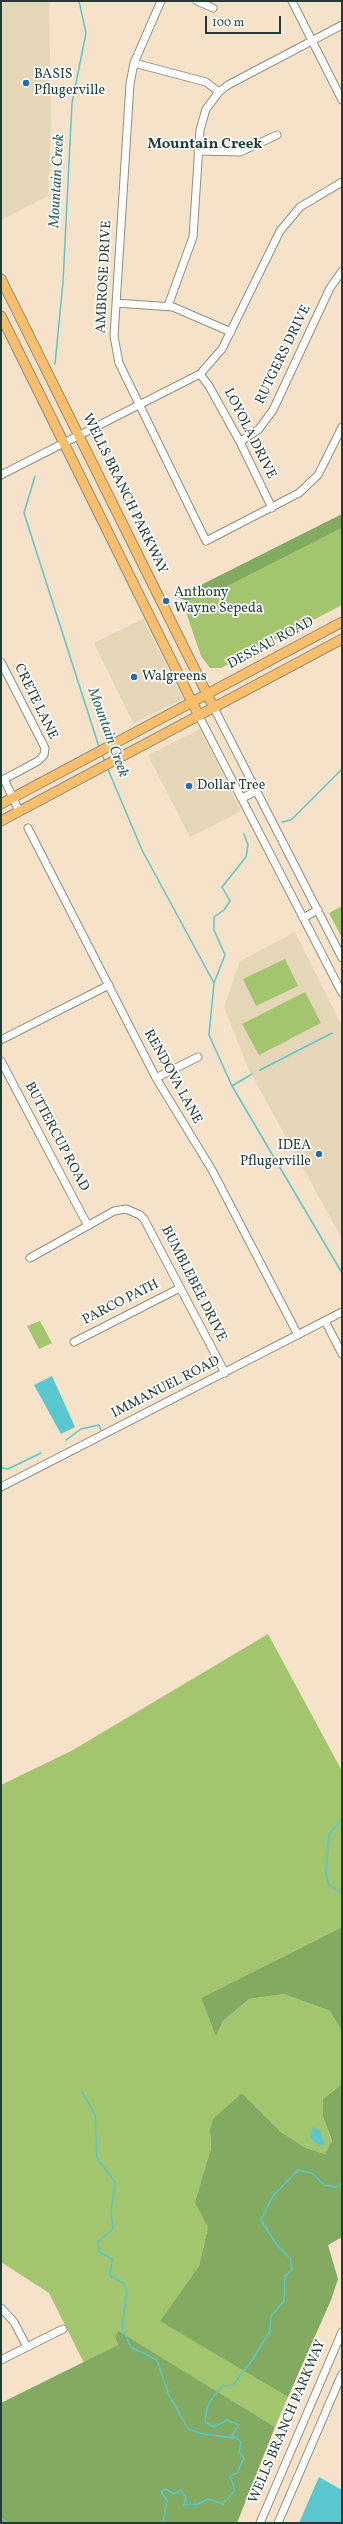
<!DOCTYPE html>
<html>
<head>
<meta charset="utf-8">
<style>
  body { margin:0 }
  #map { position:relative; width:343px; height:2524px; overflow:hidden; background:#f5e2c9; font-family:Vollkorn,serif }
  canvas { display:block }
  .frame { position:absolute; inset:0; border:2px solid #1f3d34; pointer-events:none }
  .scale { position:absolute; left:205px; top:16px; width:76px; height:18px; box-sizing:border-box; border:2px solid #1f3d34; border-top:0; padding-left:5px; font-size:12px; line-height:14px; white-space:nowrap; color:#1f3d34; -webkit-text-stroke:3px #fff; paint-order:stroke }
</style>
</head>
<body>
<div id="map">
<canvas width="343" height="2524"></canvas>
<div class="frame"></div>
<div class="scale">100 m</div>
</div>
<script>
const ctx = document.querySelector('canvas').getContext('2d');
ctx.lineJoin = 'round';
function fill(path, color) { ctx.fillStyle = color; ctx.fill(path, 'evenodd'); }
const poly = rows => new Path2D(rows.map(r => 'M' + r).join(''));
function stroke(path, color, width, dash) { ctx.strokeStyle = color; ctx.lineWidth = width; ctx.lineCap = dash ? 'butt' : 'round'; ctx.setLineDash(dash || []); ctx.stroke(path); }
function label(font, color, halo, rows, align = 'center') {
  ctx.font = font + ' Vollkorn,serif'; ctx.lineWidth = 3.5; ctx.setLineDash([]); ctx.textBaseline = 'middle'; ctx.strokeStyle = halo; ctx.fillStyle = color; for (const [text, x, y, turn = 0] of rows) {
    ctx.save(); ctx.translate(x, y); ctx.rotate((+turn || 0) * Math.PI / 180); ctx.textAlign = isNaN(turn) ? turn : align; if (halo) ctx.strokeText(text, 0, 0); ctx.fillText(text, 0, 0); ctx.restore();
  }
}
fill(poly([
  [6,1,49,1,51,125,48,196,1,220,1,6],
  [143,619,183,699,133,723,94,643],
  [200,729,241,811,190,837,148,755],
  [295,932,342,1026,342,1239,249,1070,224,1007,240,961]
]), '#e5d6b7');
fill(poly([
  [342,528,342,605,221,668,210,668,201,656,186,612,187,601,226,587],
  [342,906,342,938,329,913],
  [285,959,298,986,256,1006,243,979],
  [305,992,321,1023,259,1055,242,1024],
  [40,1321,52,1343,39,1349,27,1326],
  [268,1634,342,1771,342,1927,201,1998,216,2037,223,2021,249,1999,284,1994,330,2011,342,2032,342,2084,323,2099,323,2117,332,2142,325,2154,306,2148,281,2132,242,2093,210,2130,211,2148,196,2203,208,2227,199,2266,161,2320,288,2397,275,2427,118,2332,115,2337,118,2345,84,2363,49,2293,1,2262,1,1785,73,1750]
]), '#a3c56e');
fill(poly([
  [342,514,342,528,226,587,187,601,177,597],
  [342,1927,342,2032,330,2011,284,1994,249,1999,223,2021,216,2037,201,1998],
  [342,2084,342,2237,328,2245,338,2279,331,2300,288,2397,160,2321,199,2266,208,2227,195,2203,211,2148,210,2130,213,2119,242,2093,281,2132,306,2148,325,2154,332,2141,323,2117,323,2099],
  [118,2331,275,2427,237,2523,1,2523,1,2403,118,2345,115,2337]
]), '#82aa61');
fill(poly([
  [52,1376,75,1427,61,1434,34,1385],
  [313,2127,320,2131,325,2144,320,2146,313,2141,310,2136],
  [319,2477,342,2490,342,2523,299,2523]
]), '#59c7ce');
stroke(poly([
  [55,364,63,282,72,103,86,33,79,1],
  [35,476,24,513,99,747],
  [102,754,105,762],
  [107,767,142,850,214,983],
  [282,822,291,820,342,769],
  [244,834,248,845,246,857,222,887,230,901,224,910,214,917,214,930,225,955,214,983,209,1035,232,1086,342,1273],
  [260,1070,332,1033],
  [232,1086,252,1074],
  [66,1440,81,1429,99,1425,101,1430],
  [1,1468,8,1469,41,1453],
  [342,1819,329,1834,326,1873,329,1885,342,1894],
  [82,2092,95,2114,97,2158,115,2182,111,2212,113,2229,98,2242,98,2251,112,2259,110,2276,123,2283,127,2291,122,2328,131,2347,157,2360,169,2395,188,2429,203,2434,234,2438],
  [1,2518,8,2523],
  [163,2523,167,2501,161,2491,166,2489,174,2494,181,2490,186,2497,184,2505,198,2504,208,2499,223,2504,235,2490,230,2476,237,2473,244,2458,239,2452,241,2442,232,2435,239,2425,227,2420,214,2427,205,2422,207,2407,212,2398,223,2386,233,2385,253,2359,270,2331,271,2316,284,2301,285,2276,292,2270,290,2258,277,2245,261,2220,273,2196,298,2170,312,2173,324,2185,336,2187,342,2183]
]), '#59c7ce', 1.5);
const minor = poly([
  [161,1,134,63,130,84,114,336,119,363,206,541,299,493,318,475,342,427],
  [197,1,213,8],
  [292,1,342,100],
  [134,63,206,82,219,92],
  [198,151,240,152,277,135],
  [116,303,173,307,231,332],
  [168,306,193,237,200,130,206,109,219,92,228,85,342,25],
  [200,374,209,386,240,442,272,508],
  [240,442,259,429,273,410,330,288,342,271],
  [1,475,200,374,222,349,280,231,300,207,342,182],
  [1,662,45,748,44,755,38,761,1,781],
  [214,708,342,958],
  [199,716,342,993],
  [4,779,19,811],
  [242,798,257,791],
  [28,828,156,1078,212,1170,298,1335],
  [303,918,318,910],
  [1,1040,109,985],
  [1,1061,88,1226],
  [156,1078,198,1057],
  [30,1258,114,1211,126,1209,140,1215,144,1219,225,1373],
  [325,1321,342,1354],
  [74,1342,180,1288],
  [1,1487,342,1312],
  [1,2308,14,2322,27,2347],
  [1,2360,63,2329],
  [260,2523,342,2332],
  [278,2523,342,2374]
]);
const major = poly([
  [1,279,214,708],
  [1,316,199,716],
  [1,804,342,622],
  [1,821,342,639]
]);
stroke(minor, '#8a907e', 9);
stroke(major, '#8a907e', 11);
stroke(minor, '#fff', 7);
stroke(major, '#fabe6d', 9);
for (const [x, y, r, color] of [
  [26,83,4,"#1f6fb2"],
  [166,601,4,"#1f6fb2"],
  [134,677,4,"#1f6fb2"],
  [189,786,4,"#1f6fb2"],
  [319,1154,4,"#1f6fb2"]
]) { const dot = new Path2D(); dot.arc(x, y, r, 0, 2 * Math.PI); ctx.fillStyle = color; ctx.fill(dot); stroke(dot, '#fff', 1.5); }
label('14px', '#1f3d34', '#fff', [
  ["BASIS",34,75],
  ["Pflugerville",34,91],
  ["Anthony",174,593],
  ["Wayne Sepeda",174,609],
  ["Walgreens",142,677],
  ["Dollar Tree",197,786],
  ["IDEA",311,1146,"right"],
  ["Pflugerville",311,1162,"right"]
], 'left');
label('14px', '#1f3d34', '#fff', [
  ["AMBROSE DRIVE",105,277,-87],
  ["RUTGERS DRIVE",284,355,-64],
  ["LOYOLA DRIVE",249,434,63],
  ["WELLS BRANCH PARKWAY",124,494,64],
  ["DESSAU ROAD",271,644,-28],
  ["CRETE LANE",35,702,64],
  ["RENDOVA LANE",172,1077,61],
  ["BUTTERCUP ROAD",56,1137,62],
  ["BUMBLEBEE DRIVE",193,1284,63],
  ["PARCO PATH",121,1303,-27],
  ["IMMANUEL ROAD",166,1388,-27],
  ["WELLS BRANCH PARKWAY",288,2422,-67]
]);
label('bold 15px', '#1f3d34', '#fff', [
  ["Mountain Creek",205,145]
]);
label('italic 15px', '#306662', '#fff', [
  ["Mountain Creek",58,181,-87],
  ["Mountain Creek",107,733,70]
]);
</script>
</body>
</html>
